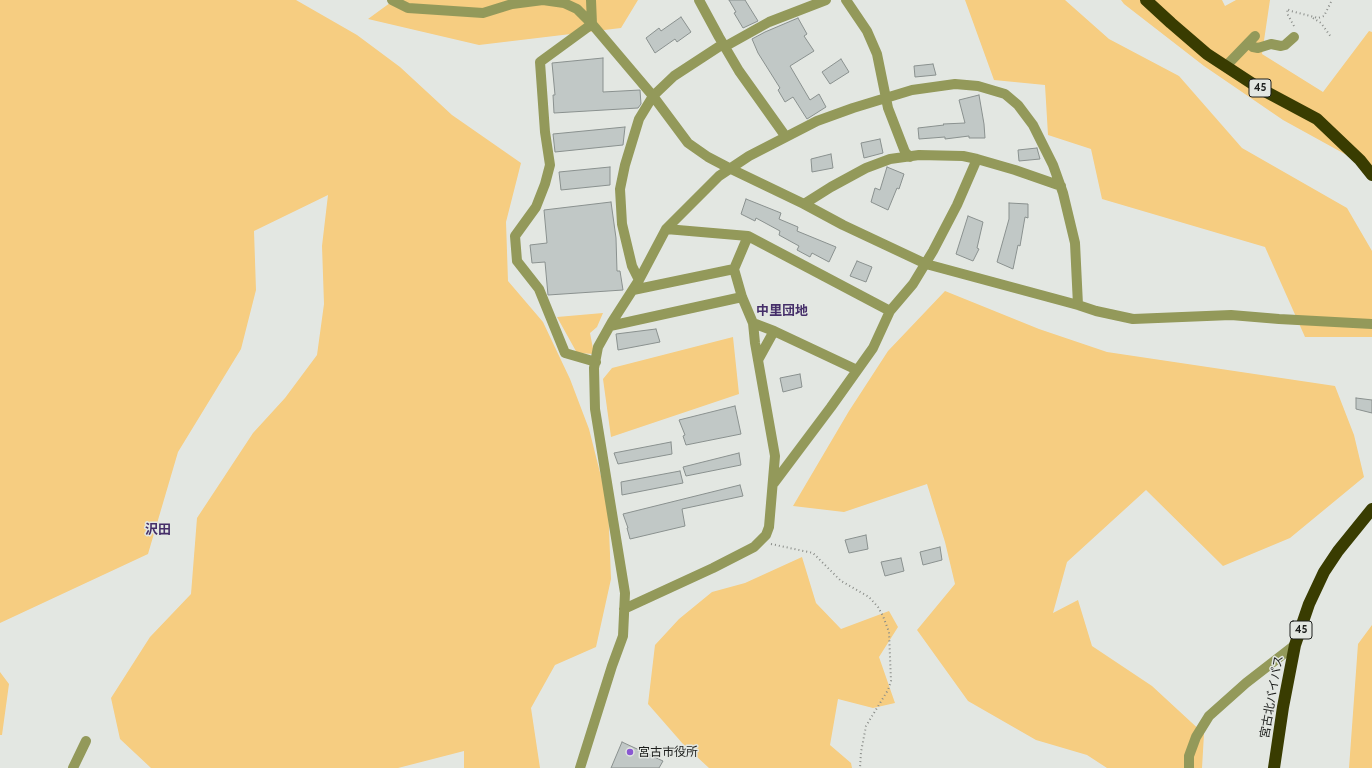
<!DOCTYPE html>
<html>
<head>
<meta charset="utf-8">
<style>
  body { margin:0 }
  canvas { display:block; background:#e3e7e2 }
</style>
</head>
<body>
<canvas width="1372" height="768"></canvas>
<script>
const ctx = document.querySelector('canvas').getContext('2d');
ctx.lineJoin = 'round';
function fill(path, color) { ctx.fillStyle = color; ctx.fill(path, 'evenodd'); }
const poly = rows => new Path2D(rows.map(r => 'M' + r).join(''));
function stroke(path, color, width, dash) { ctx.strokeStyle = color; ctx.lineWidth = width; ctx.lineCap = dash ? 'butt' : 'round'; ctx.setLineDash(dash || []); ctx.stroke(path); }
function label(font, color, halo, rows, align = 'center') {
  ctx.font = font + ' Cabin,"Noto Sans JP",sans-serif'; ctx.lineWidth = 3; ctx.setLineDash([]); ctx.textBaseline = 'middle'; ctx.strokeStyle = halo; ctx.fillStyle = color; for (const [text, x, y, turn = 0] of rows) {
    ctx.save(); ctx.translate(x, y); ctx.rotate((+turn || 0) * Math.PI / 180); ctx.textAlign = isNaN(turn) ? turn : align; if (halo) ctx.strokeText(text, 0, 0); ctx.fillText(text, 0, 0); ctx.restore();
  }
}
fill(poly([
  [0,0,296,0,357,35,400,67,452,115,521,163,506,222,508,281,543,322,570,379,589,429,608,504,611,579,596,647,555,665,531,708,540,768,464,768,464,751,398,768,151,768,120,739,111,698,150,637,191,594,197,518,253,433,285,398,317,355,324,304,322,246,328,195,254,231,256,290,241,349,178,452,148,554,0,623],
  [394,0,638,0,621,28,479,45,368,19],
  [965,0,1065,0,1109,39,1179,76,1242,148,1347,208,1372,251,1372,337,1305,337,1265,247,1102,199,1091,149,1048,135,1045,85,994,80],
  [1121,0,1222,0,1225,6,1236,0,1270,0,1262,54,1323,92,1369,31,1372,32,1372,169,1283,120,1204,66,1124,4],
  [945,291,1039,329,1107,352,1335,386,1354,435,1364,477,1290,538,1223,566,1146,490,1067,562,1053,613,1078,600,1092,646,1152,686,1204,734,1202,768,1107,768,1087,755,1036,740,968,701,917,630,955,584,945,542,927,484,844,512,793,506,849,411,888,351],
  [603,313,597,327,590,333,594,354,577,353,557,317],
  [733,337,739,394,611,437,603,379,612,368],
  [802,557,816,603,841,629,889,611,898,627,879,657,895,703,873,708,838,699,830,745,851,763,852,768,709,768,683,744,648,704,655,645,679,619,712,592,745,583],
  [1372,625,1372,768,1349,768,1358,644],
  [0,672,9,684,2,735,0,735]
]), '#f6cd81');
const building = poly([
  [729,0,745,0,758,21,743,28,734,13,736,12,729,0],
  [681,17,691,32,677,42,675,39,655,53,646,38,659,28,661,31,681,17],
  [798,18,807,34,804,36,814,51,790,66,810,100,819,94,826,107,807,119,793,97,785,102,778,90,780,88,758,53,752,39,765,32,798,18],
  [603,58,603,92,640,90,641,104,638,108,554,113,553,95,555,95,552,63,603,58],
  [841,59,849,72,830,84,822,72,841,59],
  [933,64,936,75,915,77,914,66,933,64],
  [979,95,984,124,985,138,969,138,969,136,945,139,945,137,919,139,918,128,944,125,943,124,965,123,959,100,979,95],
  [625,127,623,145,555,152,553,134,625,127],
  [880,139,883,153,864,158,861,143,880,139],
  [1037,148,1040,159,1019,161,1018,150,1037,148],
  [831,154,833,168,812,172,811,159,831,154],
  [610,167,610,185,561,190,559,172,610,167],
  [887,167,904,174,899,189,897,188,888,210,871,202,875,188,880,190,887,167],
  [746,199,781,213,779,219,798,227,797,231,836,247,829,262,812,253,810,257,797,250,799,246,779,235,780,231,756,218,755,221,741,214,746,199],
  [611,202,616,238,617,271,620,271,623,290,548,295,545,262,532,263,530,245,547,243,544,210,611,202],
  [1009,203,1028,204,1028,218,1025,217,1020,246,1018,245,1013,269,997,262,1009,219,1009,203],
  [968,216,983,222,977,248,979,249,973,261,956,254,968,216],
  [857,261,872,267,866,282,850,276,857,261],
  [656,329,660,342,618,350,616,334,656,329],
  [800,374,802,387,783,392,780,378,800,374],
  [1356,398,1372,400,1372,413,1356,409,1356,398],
  [735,406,741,434,686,445,683,436,685,435,679,420,735,406],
  [671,442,672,454,618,464,614,453,671,442],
  [739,453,741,465,686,476,683,467,739,453],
  [680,471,683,483,622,495,621,482,680,471],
  [740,485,743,496,682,509,685,526,630,539,627,528,628,528,623,514,740,485],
  [866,535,868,549,849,553,845,540,866,535],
  [940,547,942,560,923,565,920,552,940,547],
  [901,558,904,571,885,576,881,562,901,558],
  [622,742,663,761,659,768,611,768,622,742]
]);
fill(building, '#c1c8c6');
stroke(building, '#8a918f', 1);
stroke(poly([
  [1313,18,1321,23,1331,37],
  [1294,26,1288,15,1287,9,1291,11,1318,18,1324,16,1332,0],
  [771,544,813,553,841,581,869,597,878,607,883,616,889,632,891,681,888,690,866,726,861,752,860,768]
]), '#898c88', 2, [1, 3]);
stroke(poly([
  [392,0,408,8,483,13,512,4,543,0,564,3,577,9,592,24,653,96,688,143,708,157,729,168,804,204,843,225,926,264,1078,305,1096,311,1133,319,1231,315,1279,319,1372,324],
  [591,0,592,24,540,62,545,132,550,165,545,184,536,207,515,236,517,261,539,289,565,353,596,362],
  [699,0,719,37,739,71,786,137],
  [846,0,867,31,877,54,888,108,905,152,910,157],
  [1248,43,1253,47,1258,48,1271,44,1281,46,1285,45,1294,37],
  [726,46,769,22,826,0],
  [1226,66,1255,36],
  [804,204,831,187,866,168,890,159,919,155,963,156,977,159,1015,170,1061,186],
  [666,229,748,236,890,311],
  [639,280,632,266,622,224,620,189,625,165,639,119,653,96,674,76,723,44],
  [633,290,734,269],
  [753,323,774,331,857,370],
  [610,326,742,297],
  [758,360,774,331],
  [774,483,831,407,873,348,890,311,913,284,933,251,957,205,977,159],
  [624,609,713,568,754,547,766,535,769,527,775,456,755,343,753,323,742,297,734,269,748,236],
  [73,768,86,741],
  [580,768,612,666,623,636,625,593,595,409,594,368,598,347,612,322,639,280,666,229,719,176,749,156,817,121,853,108,912,90,955,84,978,86,1005,94,1018,105,1033,125,1053,165,1063,193,1075,243,1078,305],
  [1189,768,1189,756,1196,737,1209,716,1246,683,1295,645]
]), '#93995a', 10);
stroke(poly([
  [1146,0,1171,23,1207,54,1259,88,1317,119,1360,160,1372,175],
  [1274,768,1283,707,1295,645,1309,604,1324,572,1338,551,1372,509]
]), '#393c01', 12);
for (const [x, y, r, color] of [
  [630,752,4,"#8958d1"]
]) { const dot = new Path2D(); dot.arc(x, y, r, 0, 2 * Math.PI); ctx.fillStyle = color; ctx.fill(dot); stroke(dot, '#e3e7e2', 1.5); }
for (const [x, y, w] of [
  [1260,88,22],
  [1301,630,22]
]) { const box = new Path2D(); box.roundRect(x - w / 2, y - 9, w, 18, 3); ctx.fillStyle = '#e3e7e2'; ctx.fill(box); stroke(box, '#1c1e1c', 1); }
label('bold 11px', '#1c1e1c', null, [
  ["45",1260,88],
  ["45",1301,630]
]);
label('12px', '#1c1e1c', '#e3e7e2', [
  ["宮古北バイパス",1272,697,-80]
]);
label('12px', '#1c1e1c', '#e3e7e2', [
  ["宮古市役所",638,752]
], 'left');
label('bold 13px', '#452e69', '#e3e7e2', [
  ["中里団地",782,311],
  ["沢田",158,530]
]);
</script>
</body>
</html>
